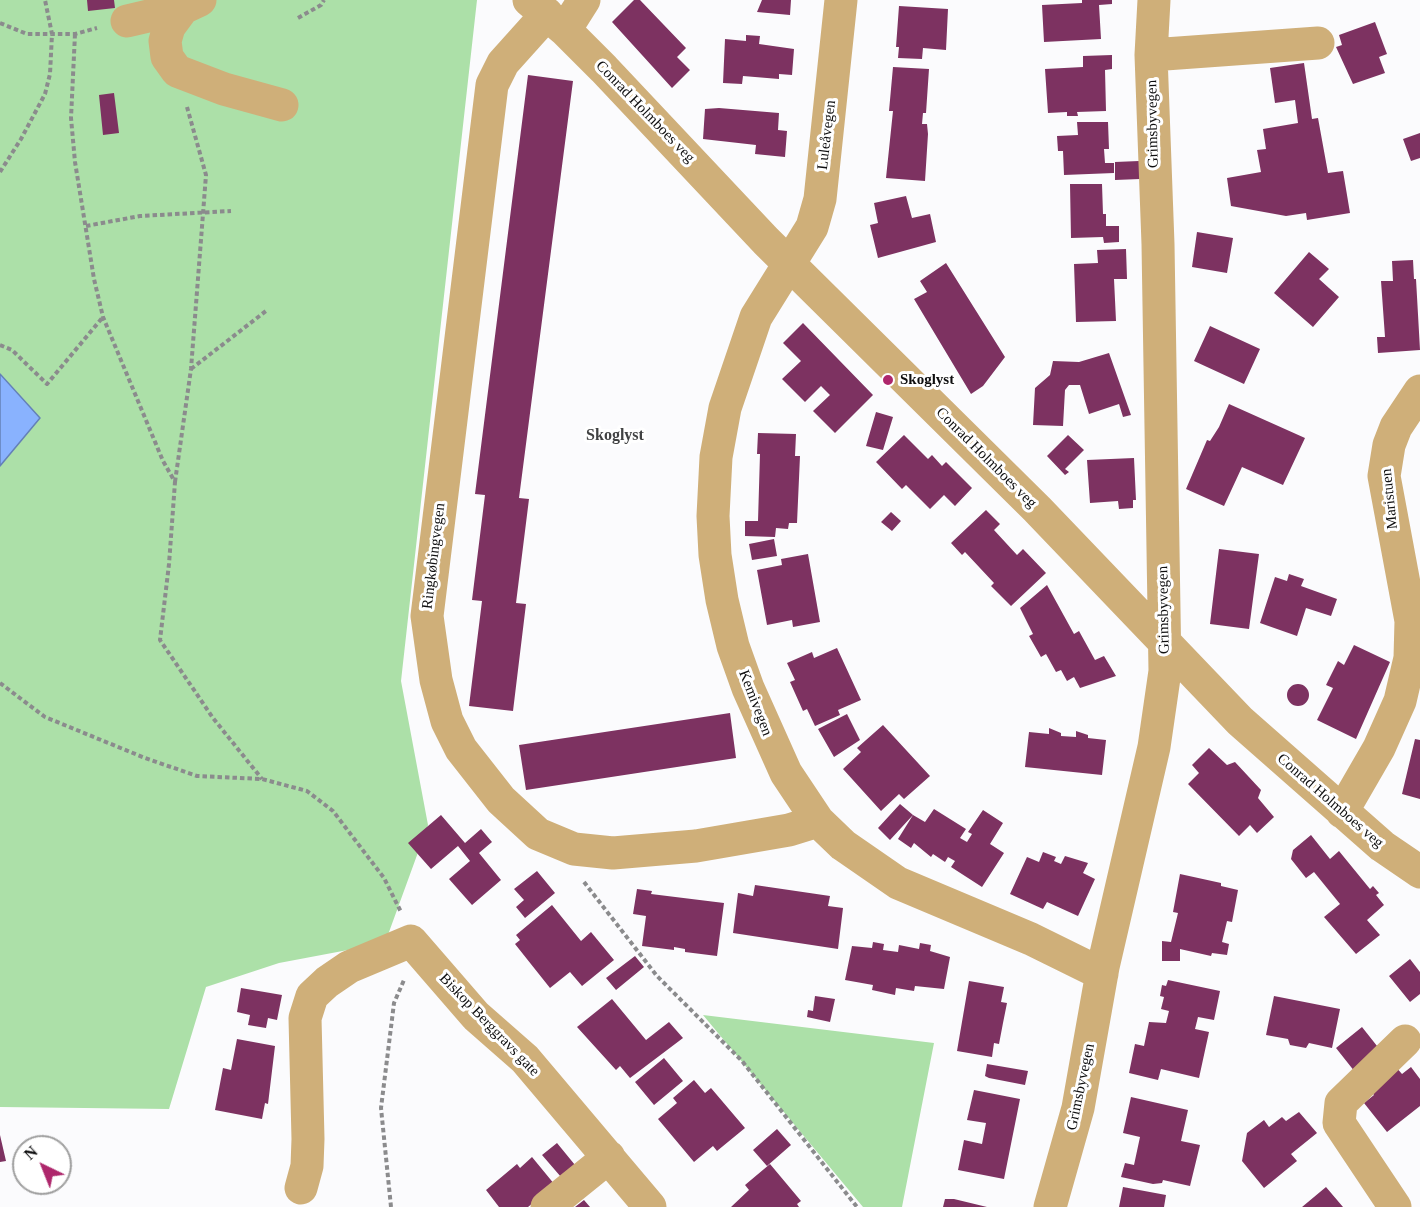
<!DOCTYPE html>
<html>
<head>
<meta charset="utf-8">
<style>
  body { margin:0 }
  #map { position:relative; width:1420px; height:1207px; overflow:hidden; background:#fbfbfd; font-family:Georgia,serif }
  canvas { display:block }
  .north { position:absolute; left:12px; top:1135px; width:60px; height:60px; box-sizing:border-box; background:#fff; border:2px solid #9f9f9f; border-radius:50%; rotate:317deg; font-size:16px; font-weight:700; line-height:24px; text-align:center; color:#0f0f10 }
  .north::after { content:''; display:block; margin:auto; width:21px; height:27px; background:#ae276c; clip-path:polygon(50% 0,100% 100%,50% 72%,0 100%) }
</style>
</head>
<body>
<div id="map">
<canvas width="1420" height="1207"></canvas>
<div class="north">N</div>
</div>
<script>
const ctx = document.querySelector('canvas').getContext('2d');
ctx.lineJoin = 'round';
function fill(path, color) { ctx.fillStyle = color; ctx.fill(path, 'evenodd'); }
const poly = rows => new Path2D(rows.map(r => 'M' + r).join(''));
function stroke(path, color, width, dash) { ctx.strokeStyle = color; ctx.lineWidth = width; ctx.lineCap = dash ? 'butt' : 'round'; ctx.setLineDash(dash || []); ctx.stroke(path); }
function label(font, color, halo, rows, align = 'center') {
  ctx.font = font + ' Georgia,serif'; ctx.lineWidth = 6; ctx.setLineDash([]); ctx.textBaseline = 'middle'; ctx.strokeStyle = halo; ctx.fillStyle = color; for (const [text, x, y, turn = 0] of rows) {
    ctx.save(); ctx.translate(x, y); ctx.rotate((+turn || 0) * Math.PI / 180); ctx.textAlign = isNaN(turn) ? turn : align; if (halo) ctx.strokeText(text, 0, 0); ctx.fillText(text, 0, 0); ctx.restore();
  }
}
fill(poly([
  [0,0,477,0,401,681,428,825,385,943,279,963,206,987,169,1109,0,1107,0,466,40,418,0,374],
  [703,1015,934,1043,902,1207,863,1207]
]), '#ace0a8');
const water = poly([
  [0,374,40,418,0,466,0,374]
]);
fill(water, '#89b2fe');
stroke(water, '#6481b7', 1.5);
fill(poly([
  [87,0,114,0,115,8,88,11],
  [634,0,640,0,686,48,677,57,690,70,672,88,612,22],
  [762,0,791,0,790,15,757,12],
  [1082,0,1112,0,1112,4,1099,5,1101,39,1044,42,1042,5,1082,3],
  [899,6,948,9,946,50,923,48,922,59,898,58,899,47,896,47],
  [1375,22,1387,54,1379,57,1385,73,1353,84,1336,47,1342,45,1339,35],
  [746,35,760,36,759,44,794,49,792,75,779,74,779,79,743,76,742,84,723,83,725,39,746,41],
  [1112,55,1112,69,1105,70,1106,111,1077,112,1078,116,1067,116,1067,112,1048,113,1045,69,1083,67,1083,56],
  [1304,63,1312,119,1318,118,1328,173,1343,171,1350,213,1307,220,1306,213,1286,216,1231,206,1227,178,1261,172,1257,150,1266,149,1263,129,1298,123,1295,100,1275,103,1270,68],
  [893,67,929,69,926,113,923,113,922,124,927,124,928,134,925,181,886,178,893,111,889,111],
  [528,75,573,81,519,498,529,499,516,603,526,604,513,711,469,706,482,601,472,600,485,495,475,494],
  [114,93,119,133,103,135,99,95],
  [719,108,779,113,778,130,787,131,785,157,755,154,756,145,703,139,705,109],
  [1077,122,1108,122,1109,149,1104,149,1105,163,1114,163,1114,173,1064,175,1063,151,1058,151,1057,136,1078,135],
  [1420,133,1420,158,1411,161,1403,139],
  [1139,161,1140,179,1115,180,1115,162],
  [1070,184,1102,184,1103,214,1106,214,1106,226,1119,226,1119,242,1104,243,1103,237,1071,238],
  [906,196,912,218,930,214,936,242,878,258,870,225,878,223,874,203],
  [1197,232,1233,238,1227,273,1192,267],
  [1126,249,1127,279,1114,279,1116,321,1076,322,1074,264,1098,263,1097,250],
  [1309,252,1329,269,1319,279,1339,297,1313,327,1274,293],
  [1413,260,1414,279,1416,279,1420,350,1378,353,1377,337,1385,337,1381,281,1393,281,1392,261],
  [946,263,1005,357,983,386,971,394,914,299,927,292,920,281],
  [803,323,873,395,835,433,813,411,830,395,821,386,805,402,782,379,801,361,783,343],
  [1210,326,1260,349,1244,384,1194,361],
  [1109,353,1131,415,1123,417,1119,404,1089,414,1080,385,1069,385,1065,390,1063,426,1033,425,1035,388,1050,375,1053,361,1079,362],
  [1229,404,1305,438,1283,485,1242,467,1224,506,1186,489,1207,440,1210,441,1219,427],
  [876,412,893,417,883,450,866,446],
  [758,433,796,434,795,456,800,456,797,523,789,523,788,529,776,528,775,537,745,536,745,521,758,521,760,454,757,454],
  [904,435,928,459,932,455,942,466,946,462,972,488,955,506,944,495,930,509,906,485,902,489,876,462],
  [1068,435,1084,450,1065,469,1069,472,1065,475,1047,456],
  [1134,458,1136,500,1133,500,1133,508,1119,509,1118,501,1090,503,1087,460],
  [986,510,1000,524,994,530,1017,555,1023,549,1046,573,1011,606,991,586,994,583,965,552,962,555,951,543],
  [891,512,901,521,892,531,881,522],
  [774,539,777,556,752,560,749,544],
  [1219,549,1259,554,1249,629,1210,624],
  [808,554,820,622,793,627,792,620,767,625,757,570,782,565,781,559],
  [1289,574,1304,579,1301,586,1337,599,1331,616,1306,608,1297,636,1260,623,1275,577,1287,581],
  [1047,585,1074,634,1079,631,1095,660,1104,656,1116,676,1080,688,1074,677,1067,681,1061,670,1056,672,1046,654,1041,657,1029,636,1033,634,1020,608],
  [1354,645,1390,662,1356,739,1317,720,1333,688,1326,685,1338,661,1344,665],
  [837,648,861,700,838,710,840,715,815,726,807,709,803,711,790,682,795,680,787,663,812,652,814,658],
  '1287 695a11 11 0 1 1 22 0a11 11 0 1 1-22 0Z',
  [730,713,736,758,526,790,519,745],
  [847,714,860,740,834,757,818,729],
  [883,725,930,776,904,799,899,794,881,811,843,769,861,752,857,748],
  [1049,728,1061,733,1061,736,1076,737,1076,731,1088,735,1088,738,1106,740,1102,775,1025,767,1029,732,1049,734],
  [1415,739,1420,740,1420,799,1402,794],
  [1209,748,1227,765,1235,762,1261,790,1258,798,1274,817,1257,833,1250,825,1239,836,1188,784,1199,773,1192,765],
  [900,804,913,815,890,840,878,828],
  [934,809,966,829,960,838,967,842,972,834,968,832,983,810,1003,823,990,844,1004,853,982,887,951,867,955,861,948,857,945,862,933,854,931,857,914,843,911,848,898,839,913,815,925,822],
  [441,815,465,843,481,829,492,842,479,853,501,880,472,905,449,879,470,861,458,846,431,869,408,843],
  [1311,835,1330,859,1339,851,1370,889,1373,886,1379,893,1376,895,1384,905,1367,920,1380,935,1356,954,1324,917,1340,904,1314,872,1306,878,1291,859,1293,850],
  [1043,852,1056,857,1054,861,1061,864,1065,856,1088,863,1083,873,1095,879,1078,916,1047,902,1043,909,1010,894,1027,857,1039,862],
  [537,871,555,893,525,918,516,907,524,900,514,889],
  [1180,874,1221,883,1221,886,1238,890,1232,922,1227,921,1222,942,1229,944,1227,955,1212,953,1211,956,1180,949,1180,961,1162,961,1162,941,1171,942,1178,913,1173,912],
  [755,885,830,896,828,906,843,908,838,949,733,933,738,893,753,896],
  [637,889,652,891,651,894,724,903,717,956,685,952,685,949,674,947,674,950,642,946,646,916,633,914],
  [552,905,581,941,591,932,614,960,582,986,570,972,550,988,515,944,520,940,516,935],
  [873,942,884,944,883,950,898,952,899,945,919,949,920,943,931,945,930,951,950,957,944,989,915,986,914,991,896,988,895,995,872,990,873,985,845,980,852,946,872,948],
  [635,956,644,967,616,990,606,978],
  [1410,959,1420,972,1420,994,1410,1002,1389,976],
  [1168,980,1220,991,1214,1020,1198,1017,1195,1029,1209,1032,1199,1078,1161,1069,1158,1080,1129,1073,1135,1044,1144,1046,1149,1022,1166,1023,1169,1011,1161,1009,1164,997,1160,996,1162,985,1166,986],
  [969,981,1004,987,1001,1002,1007,1003,1003,1023,999,1044,994,1043,992,1057,957,1051],
  [241,988,282,995,277,1020,268,1018,266,1028,248,1025,250,1015,237,1012],
  [815,996,835,999,830,1022,807,1017,808,1010,813,1011],
  [1274,996,1340,1009,1332,1048,1309,1043,1306,1048,1290,1045,1288,1039,1266,1035],
  [612,999,646,1040,669,1022,683,1038,630,1078,620,1066,616,1070,577,1027],
  [1362,1027,1381,1051,1355,1072,1336,1048],
  [237,1039,275,1046,268,1104,265,1103,262,1119,215,1110,223,1068,231,1070],
  [664,1058,683,1081,654,1105,635,1082],
  [987,1064,1028,1071,1025,1085,989,1078,985,1076],
  [1395,1066,1402,1074,1411,1067,1420,1079,1420,1106,1387,1132,1364,1103,1374,1095,1367,1087],
  [694,1080,705,1093,711,1088,745,1128,717,1151,713,1146,694,1162,658,1119,677,1103,673,1098],
  [974,1090,1020,1099,1004,1179,958,1170,964,1140,982,1144,986,1123,967,1120],
  [1131,1097,1188,1110,1181,1141,1200,1145,1190,1186,1163,1180,1162,1183,1153,1184,1121,1177,1125,1163,1134,1165,1140,1137,1123,1133],
  [1299,1112,1317,1133,1291,1154,1297,1161,1264,1188,1242,1161,1247,1133,1264,1120,1269,1127,1282,1117,1286,1121],
  [777,1129,791,1145,767,1166,753,1150],
  [0,1135,6,1161,0,1162],
  [557,1143,575,1165,561,1177,542,1155],
  [532,1157,555,1185,528,1207,499,1207,486,1190,517,1164,520,1168],
  [770,1164,801,1201,797,1204,799,1207,731,1207,749,1190,745,1185],
  [1123,1187,1166,1195,1164,1207,1119,1207],
  [1326,1187,1343,1207,1302,1207],
  [945,1199,954,1199,987,1207,943,1207],
  [584,1200,590,1207,575,1207]
]), '#7d3261');
stroke(poly([
  [298,18,321,5,324,0],
  [0,23,27,34,75,34,97,28],
  [75,34,71,118,75,162,94,279,103,317,163,461,175,482,169,564,160,640,213,718,262,779],
  [0,172,21,139,45,94,50,74,52,34,45,0],
  [86,226,140,216,231,211],
  [0,345,12,350,47,384,103,317],
  [191,369,266,311],
  [175,482,191,369,206,175,187,107],
  [0,683,45,717,145,758,197,776,262,779,307,791,333,811,384,878,401,912],
  [584,882,657,976,742,1061,857,1207],
  [391,1207,381,1108,394,1003,404,980]
]), '#8b8b8d', 4, [4.5, 3]);
stroke(poly([
  [200,0,183,8,169,27,165,41,167,57,177,71,224,89,282,105],
  [529,0,565,30,604,69,766,241,1037,509,1240,721,1382,846,1420,872],
  [841,0,820,199,812,227,756,317,725,408,716,457,713,516,715,555,722,600,733,646,748,688,786,773,818,821,843,845,898,883,1031,939,1102,974],
  [547,14,503,63,492,85,427,616,436,680,447,721,461,749,501,800,538,834,574,849,613,853,696,846,789,830,818,821],
  [127,21,183,8],
  [565,30,584,0],
  [1151,55,1318,43],
  [1342,812,1379,748,1400,701,1410,658,1411,621,1384,476,1389,445,1396,427,1420,391],
  [301,1188,307,1166,308,1139,305,1018,312,996,327,982,349,967,411,941,476,1016,525,1059,650,1207],
  [547,1207,609,1157],
  [1050,1207,1078,1108,1103,967,1154,747,1165,671,1158,244,1151,55,1154,0],
  [1395,1207,1339,1123,1341,1103,1405,1041]
]), '#cfaf79', 33);
for (const [x, y, r, color] of [
  [888,380,6,"#ae276c"]
]) { const dot = new Path2D(); dot.arc(x, y, r, 0, 2 * Math.PI); ctx.fillStyle = color; ctx.fill(dot); stroke(dot, '#fff', 2); }
label('15px', '#0f0f10', '#fff', [
  ["Conrad Holmboes veg",645,112,46],
  ["Grimsbyvegen",1153,124,-91],
  ["Luleåvegen",827,135,-83],
  ["Conrad Holmboes veg",986,458,45],
  ["Maristuen",1390,499,-96],
  ["Ringkøbingvegen",434,556,-83],
  ["Grimsbyvegen",1164,610,-91],
  ["Kemivegen",755,703,69],
  ["Conrad Holmboes veg",1330,801,41],
  ["Biskop Berggravs gate",489,1025,46],
  ["Grimsbyvegen",1081,1087,-78]
]);
label('bold 15px', '#0f0f10', '#fff', [
  ["Skoglyst",900,380]
], 'left');
label('bold 16px', '#404142', '#fff', [
  ["Skoglyst",615,436]
]);
</script>
</body>
</html>
